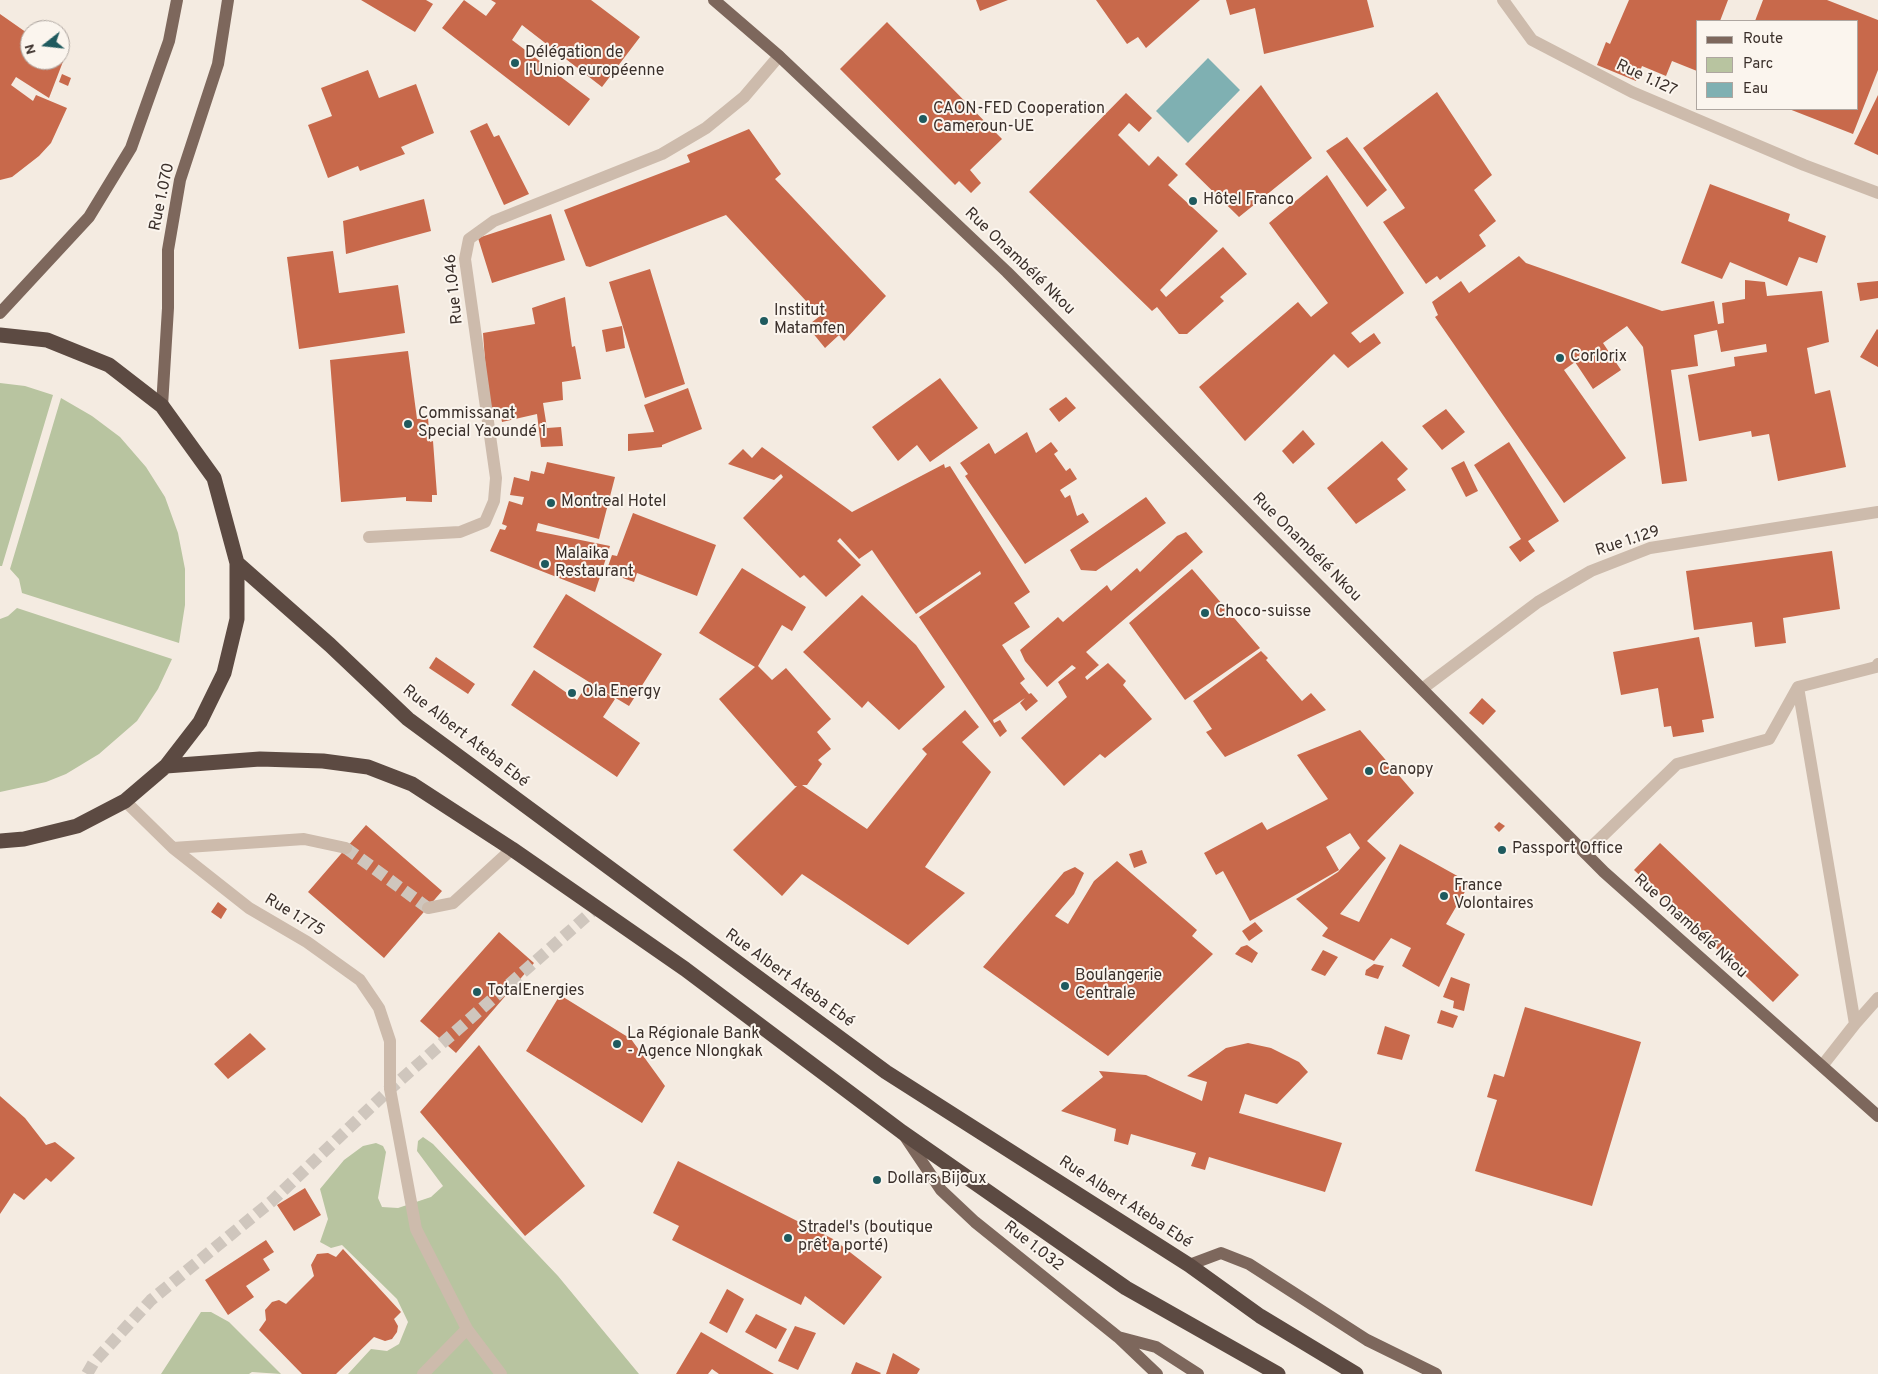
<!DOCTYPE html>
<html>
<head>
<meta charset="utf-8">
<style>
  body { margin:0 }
  #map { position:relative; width:1878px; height:1374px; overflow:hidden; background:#f4ebe1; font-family:Overpass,sans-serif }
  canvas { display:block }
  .legend { position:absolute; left:1696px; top:20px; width:162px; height:90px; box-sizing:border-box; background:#fbf5ee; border:1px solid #aea6a0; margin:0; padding:6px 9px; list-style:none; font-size:15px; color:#3b302b }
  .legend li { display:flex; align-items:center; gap:10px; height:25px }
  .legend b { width:25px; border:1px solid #aea6a0 }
  .north { position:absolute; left:20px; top:20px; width:50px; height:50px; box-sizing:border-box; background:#fbf5ee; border:1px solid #aea6a0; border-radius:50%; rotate:254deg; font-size:14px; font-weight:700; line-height:20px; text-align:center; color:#3b302b }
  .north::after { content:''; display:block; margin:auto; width:18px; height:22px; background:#1f5a5e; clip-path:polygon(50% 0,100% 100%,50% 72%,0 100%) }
</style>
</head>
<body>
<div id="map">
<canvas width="1878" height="1374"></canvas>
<ul class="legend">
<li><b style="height:6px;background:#7d675c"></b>Route</li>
<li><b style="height:14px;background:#b8c4a0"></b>Parc</li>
<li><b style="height:14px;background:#7fb0b2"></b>Eau</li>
</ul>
<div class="north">N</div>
</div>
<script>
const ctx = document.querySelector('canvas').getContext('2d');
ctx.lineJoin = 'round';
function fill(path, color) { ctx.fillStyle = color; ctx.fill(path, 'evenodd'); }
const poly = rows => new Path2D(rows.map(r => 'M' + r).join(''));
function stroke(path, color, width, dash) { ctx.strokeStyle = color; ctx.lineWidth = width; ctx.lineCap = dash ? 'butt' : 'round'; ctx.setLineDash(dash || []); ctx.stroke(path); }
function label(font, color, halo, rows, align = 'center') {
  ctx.font = font + ' Overpass,sans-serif'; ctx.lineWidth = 4; ctx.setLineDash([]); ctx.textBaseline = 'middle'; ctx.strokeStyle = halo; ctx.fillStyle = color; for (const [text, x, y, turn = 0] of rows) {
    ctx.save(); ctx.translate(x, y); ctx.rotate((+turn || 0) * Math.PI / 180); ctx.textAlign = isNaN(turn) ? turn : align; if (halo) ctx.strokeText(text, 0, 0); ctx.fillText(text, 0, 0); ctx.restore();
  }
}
fill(poly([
  [0,383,25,386,53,395,2,566,0,566],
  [61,398,92,416,120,437,146,467,165,497,178,533,185,569,185,605,179,643,22,593,19,579,10,569],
  [17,608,172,659,158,689,137,721,99,754,66,774,46,782,0,792,0,619,8,616],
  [423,1137,433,1144,558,1276,639,1374,348,1374,371,1349,387,1351,399,1344,408,1322,397,1299,342,1245,331,1248,320,1242,328,1219,320,1189,344,1160,363,1146,376,1143,383,1146,386,1152,378,1198,382,1207,398,1208,431,1197,443,1186,417,1151,418,1141],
  [201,1312,211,1312,229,1322,281,1374,252,1372,249,1374,161,1374]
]), '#b8c4a0');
fill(poly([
  [1208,58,1240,90,1188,143,1156,111]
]), '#7fb0b2');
fill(poly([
  [361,0,426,0,433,4,415,32],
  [464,0,486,16,496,3,491,0,591,0,640,37,602,87,522,25,512,40,590,99,569,126,442,28],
  [976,0,1008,0,980,11],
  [1096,0,1200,0,1146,48,1138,37,1127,44],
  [1226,0,1367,0,1374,27,1264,54,1255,8,1230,15],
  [1629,0,1728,0,1720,21,1697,21,1697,71,1672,61,1666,76,1642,66,1636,81,1597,65,1606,42,1610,44],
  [1763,0,1827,0,1878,20,1878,70,1853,134,1789,109,1857,109,1857,21,1755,21],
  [0,14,30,35,30,60,60,60,60,56,64,59,49,98,16,77,11,85,33,101,36,95,67,108,51,143,39,156,12,177,0,180],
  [887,22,1002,139,970,170,981,183,971,193,959,181,955,185,840,69],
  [368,70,379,98,416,84,434,133,401,147,405,154,360,171,358,166,328,178,308,125,332,116,321,88],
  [62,74,71,78,68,86,59,82],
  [1261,85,1312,158,1239,217,1185,164],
  [1437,92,1492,175,1474,190,1496,221,1479,235,1486,246,1440,280,1437,276,1426,284,1383,222,1405,208,1363,148],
  [1126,93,1152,118,1139,132,1129,123,1118,135,1149,166,1158,156,1178,175,1168,185,1218,231,1160,290,1166,297,1223,247,1247,274,1220,297,1224,301,1187,334,1179,334,1157,307,1152,311,1029,192],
  [1878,95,1878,155,1854,144],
  [487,123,494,137,499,135,529,194,504,205,470,131],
  [749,129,781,174,775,179,886,296,844,341,839,335,825,348,807,326,820,316,726,215,590,267,586,266,564,210,690,162,687,155],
  [1347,137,1387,190,1367,207,1326,151],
  [1327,175,1404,293,1351,333,1360,343,1374,333,1381,343,1348,368,1334,354,1245,441,1199,387,1298,302,1311,317,1328,303,1269,223],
  [1710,184,1790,214,1788,221,1826,236,1817,263,1799,257,1787,286,1730,262,1722,279,1681,263],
  [424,199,431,231,346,254,343,221],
  [551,214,565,260,492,283,478,238],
  [333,251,339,293,398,285,405,333,299,349,287,257],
  [1519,256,1526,263,1662,311,1714,301,1718,324,1724,323,1722,303,1745,299,1745,280,1765,282,1767,296,1822,291,1829,342,1807,348,1815,394,1830,390,1846,467,1778,481,1769,434,1752,437,1751,431,1699,441,1688,375,1735,366,1734,357,1767,352,1766,344,1721,352,1717,330,1694,335,1698,366,1671,370,1687,481,1662,484,1643,347,1627,326,1603,343,1621,370,1593,389,1575,362,1564,370,1626,458,1564,503,1435,317,1438,315,1432,302,1461,281,1469,293],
  [650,269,685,384,645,398,609,282],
  [1878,281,1878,298,1860,301,1857,283],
  [565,297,572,347,575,346,581,379,562,382,563,400,543,403,547,428,561,427,563,446,541,447,537,414,502,422,500,412,489,414,483,333,535,324,532,308],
  [622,326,625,348,606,352,602,330],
  [1877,329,1878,330,1878,367,1860,357],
  [408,351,417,419,428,418,430,442,433,441,437,495,432,495,432,502,406,501,406,497,341,502,330,360],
  [940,378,978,428,930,462,917,445,898,461,872,427],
  [688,388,702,429,662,445,662,447,628,451,628,434,654,432,644,405],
  [1066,397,1076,408,1059,422,1049,409],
  [1446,409,1465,432,1442,450,1422,426],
  [1303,430,1315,444,1293,464,1282,451],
  [1027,432,1036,453,1051,442,1058,451,1054,454,1066,471,1070,468,1077,479,1060,490,1065,498,1070,495,1077,516,1083,513,1089,522,1025,564,965,476,968,474,960,463,989,443,995,454],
  [1382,441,1408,469,1397,479,1406,490,1356,524,1327,488],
  [1509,442,1559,521,1528,541,1535,551,1520,562,1509,547,1521,539,1474,465],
  [762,447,852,512,944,464,945,468,950,466,1030,592,1014,603,1030,627,1002,645,1025,679,1020,683,1029,694,1031,693,1038,701,1026,711,1020,703,1025,698,993,720,994,723,1000,720,1007,731,1000,737,919,617,981,574,980,571,916,614,872,550,859,559,840,538,837,541,861,565,826,597,804,575,800,578,743,518,783,477,781,474,774,480,728,464,743,449,752,458],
  [1464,461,1478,491,1466,497,1451,468],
  [547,462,615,477,599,539,538,523,536,531,610,546,595,592,490,551,500,529,505,530,507,526,502,524,509,501,522,505,524,497,510,495,514,477,529,481,531,471,544,474],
  [1146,497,1166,523,1096,571,1081,570,1070,550],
  [633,513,716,545,697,596,637,573,634,582,606,572,612,555,617,556],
  [1186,532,1203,552,1086,652,1099,665,1085,677,1087,680,1108,663,1126,681,1123,685,1152,719,1105,758,1100,754,1064,786,1021,738,1067,697,1058,682,1076,668,1072,665,1047,687,1025,661,1020,650,1058,617,1063,622,1107,585,1111,591,1137,568,1140,572,1177,536],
  [1832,551,1840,609,1783,618,1786,643,1755,647,1752,622,1694,630,1686,571],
  [742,568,806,607,792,631,782,625,758,666,772,680,786,668,831,719,817,732,831,749,818,760,822,764,807,785,802,785,867,829,927,754,922,749,965,710,979,727,962,742,991,772,925,867,965,893,908,945,802,874,782,896,733,850,797,786,795,786,719,699,755,667,699,633],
  [1192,569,1260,648,1185,700,1129,623],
  [566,594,662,654,629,706,599,688,615,699,603,717,640,743,617,777,511,705,534,670,577,700,589,682,533,647],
  [862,595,916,645,945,687,899,730,868,701,862,708,803,652],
  [1699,637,1714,718,1702,720,1704,732,1673,737,1671,726,1664,727,1658,688,1621,695,1613,652],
  [1261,651,1268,658,1266,660,1302,701,1311,693,1326,710,1225,757,1206,732,1212,729,1193,701],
  [436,657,475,684,468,694,429,668],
  [1482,698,1496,711,1483,725,1469,713],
  [1360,730,1414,793,1367,841,1386,858,1340,914,1359,922,1400,844,1470,883,1446,924,1465,934,1439,987,1402,966,1411,948,1391,938,1374,961,1322,936,1328,928,1296,899,1338,872,1360,848,1350,833,1326,847,1339,870,1250,921,1223,871,1216,875,1204,853,1262,822,1267,830,1328,799,1297,755],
  [1499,822,1505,826,1499,832,1494,827],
  [366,825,442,891,384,958,308,892],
  [1660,843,1799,975,1773,1002,1634,870],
  [1142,850,1147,863,1134,868,1129,854],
  [1117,861,1197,930,1192,936,1213,954,1108,1056,983,967,1064,872,1075,867,1084,873,1074,894,1055,916,1068,924,1094,881],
  [218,902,227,909,221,919,211,912],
  [1255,922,1263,931,1249,941,1242,931],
  [499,932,534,963,456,1053,420,1021],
  [1247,945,1258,953,1252,963,1235,954,1241,947],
  [1323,950,1338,957,1325,976,1311,970],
  [1374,964,1384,966,1378,979,1365,975,1366,970],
  [1451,977,1470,984,1464,1011,1453,1008,1454,1001,1443,997],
  [560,995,631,1039,665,1086,642,1123,526,1051],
  [1525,1007,1641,1042,1592,1206,1475,1171,1497,1100,1487,1097,1494,1074,1504,1077],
  [1441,1010,1458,1016,1453,1028,1437,1023],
  [1385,1026,1410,1035,1402,1060,1377,1054],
  [250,1033,266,1049,228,1079,214,1064],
  [1248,1043,1271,1048,1299,1062,1308,1072,1277,1104,1245,1094,1239,1113,1342,1143,1325,1192,1209,1157,1205,1170,1191,1166,1196,1153,1131,1134,1128,1145,1114,1141,1116,1129,1061,1111,1103,1077,1099,1071,1146,1075,1202,1101,1207,1082,1187,1076,1226,1048],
  [479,1045,585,1186,525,1236,420,1112],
  [0,1096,25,1118,46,1145,55,1142,75,1158,51,1182,46,1178,24,1200,14,1193,0,1214],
  [678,1161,833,1239,882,1277,844,1325,805,1296,801,1305,672,1240,679,1226,653,1213],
  [305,1188,321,1215,294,1231,277,1205],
  [266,1240,274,1252,263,1259,270,1270,246,1286,254,1297,228,1315,205,1280],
  [343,1249,401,1312,394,1319,398,1326,397,1332,392,1339,385,1341,374,1337,336,1374,302,1374,259,1330,266,1320,265,1310,272,1302,279,1300,286,1304,314,1276,311,1265,317,1254,328,1253,336,1257],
  [727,1289,744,1299,727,1333,709,1323],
  [756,1314,787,1329,776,1349,745,1332],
  [795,1326,816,1333,798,1370,778,1361],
  [701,1332,774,1374,719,1374,712,1369,708,1374,676,1374],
  [893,1353,920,1369,917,1374,886,1374],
  [856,1362,881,1373,880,1374,851,1374]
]), '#c8694b');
stroke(poly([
  [346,848,428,908],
  [87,1374,94,1362,151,1300,272,1201,390,1089,596,908]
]), '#cfc6bd', 12, [12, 6]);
stroke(poly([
  [1503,0,1532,40,1632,92,1804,165,1878,193],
  [369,537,460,532,485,522,494,501,496,478,465,259,469,239,494,221,662,154,706,128,744,97,779,56],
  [1422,689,1538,602,1591,571,1650,548,1878,512],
  [125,801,173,848,249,908,307,942,360,980,379,1008,390,1041,390,1089,416,1229,467,1329,501,1374],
  [173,848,304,839,346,848],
  [1585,853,1677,764,1769,739,1798,687],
  [428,908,453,903,512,849],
  [1855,1024,1878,998],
  [1822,1066,1855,1024,1798,687,1876,667,1878,664],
  [423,1374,467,1329]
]), '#cdbbac', 12);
stroke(poly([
  [714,0,779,56,1007,272,1604,872,1878,1116],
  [0,313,89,217,131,148,169,41,177,0],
  [162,406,168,308,168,250,180,180,218,64,228,0],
  [904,1135,941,1190,975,1222,1118,1337,1157,1374],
  [1189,1265,1221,1253,1249,1264,1367,1340,1436,1374],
  [1118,1337,1156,1347,1198,1374]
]), '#7d675c', 12);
stroke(poly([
  [0,335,47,340,109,365,162,406,214,478,237,563,237,619,224,673,200,722,166,766,125,801,77,826,24,839,0,841],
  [237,563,330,645,408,719,886,1072,1189,1265,1260,1316,1356,1374],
  [166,766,260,759,323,761,368,767,412,784,512,849,685,969,902,1132,1126,1288,1278,1374]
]), '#5c4a42', 15);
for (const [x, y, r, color] of [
  [515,63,5,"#1f5a5e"],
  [923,119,5,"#1f5a5e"],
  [1193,201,5,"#1f5a5e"],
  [764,321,5,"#1f5a5e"],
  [1560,358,5,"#1f5a5e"],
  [408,424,5,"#1f5a5e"],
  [551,503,5,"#1f5a5e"],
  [545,564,5,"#1f5a5e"],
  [1205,613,5,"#1f5a5e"],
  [572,693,5,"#1f5a5e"],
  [1369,771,5,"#1f5a5e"],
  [1502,850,5,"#1f5a5e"],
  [1444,896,5,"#1f5a5e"],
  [1065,986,5,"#1f5a5e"],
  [477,992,5,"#1f5a5e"],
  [617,1044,5,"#1f5a5e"],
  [877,1180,5,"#1f5a5e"],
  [788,1238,5,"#1f5a5e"]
]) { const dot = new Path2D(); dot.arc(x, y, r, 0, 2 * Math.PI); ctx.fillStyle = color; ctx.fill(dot); stroke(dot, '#fbf5ee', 2); }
label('16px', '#3b302b', '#fbf5ee', [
  ["Délégation de",525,54],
  ["l'Union européenne",525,72],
  ["CAON-FED Cooperation",933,110],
  ["Cameroun-UE",933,128],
  ["Hôtel Franco",1203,201],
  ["Institut",774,312],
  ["Matamfen",774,330],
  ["Corlorix",1570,358],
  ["Commissanat",418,415],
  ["Special Yaoundé 1",418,433],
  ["Montreal Hotel",561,503],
  ["Malaika",555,555],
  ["Restaurant",555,573],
  ["Choco-suisse",1215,613],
  ["Ola Energy",582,693],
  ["Canopy",1379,771],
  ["Passport Office",1512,850],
  ["France",1454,887],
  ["Volontaires",1454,905],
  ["Boulangerie",1075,977],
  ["Centrale",1075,995],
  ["TotalEnergies",487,992],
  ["La Régionale Bank",627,1035],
  ["- Agence Nlongkak",627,1053],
  ["Dollars Bijoux",887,1180],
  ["Stradel's (boutique",798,1229],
  ["prêt a porté)",798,1247]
], 'left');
label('16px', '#3b302b', '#fbf5ee', [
  ["Rue 1.127",1646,79,25],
  ["Rue 1.070",163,197,-78],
  ["Rue Onambélé Nkou",1019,262,44],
  ["Rue 1.046",455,289,-96],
  ["Rue 1.129",1628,542,-18],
  ["Rue Onambélé Nkou",1306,548,45],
  ["Rue Albert Ateba Ebé",465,737,38],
  ["Rue 1.775",294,916,31],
  ["Rue Onambélé Nkou",1690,927,42],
  ["Rue Albert Ateba Ebé",789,979,36],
  ["Rue Albert Ateba Ebé",1125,1203,33],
  ["Rue 1.032",1033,1247,38]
]);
</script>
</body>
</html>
